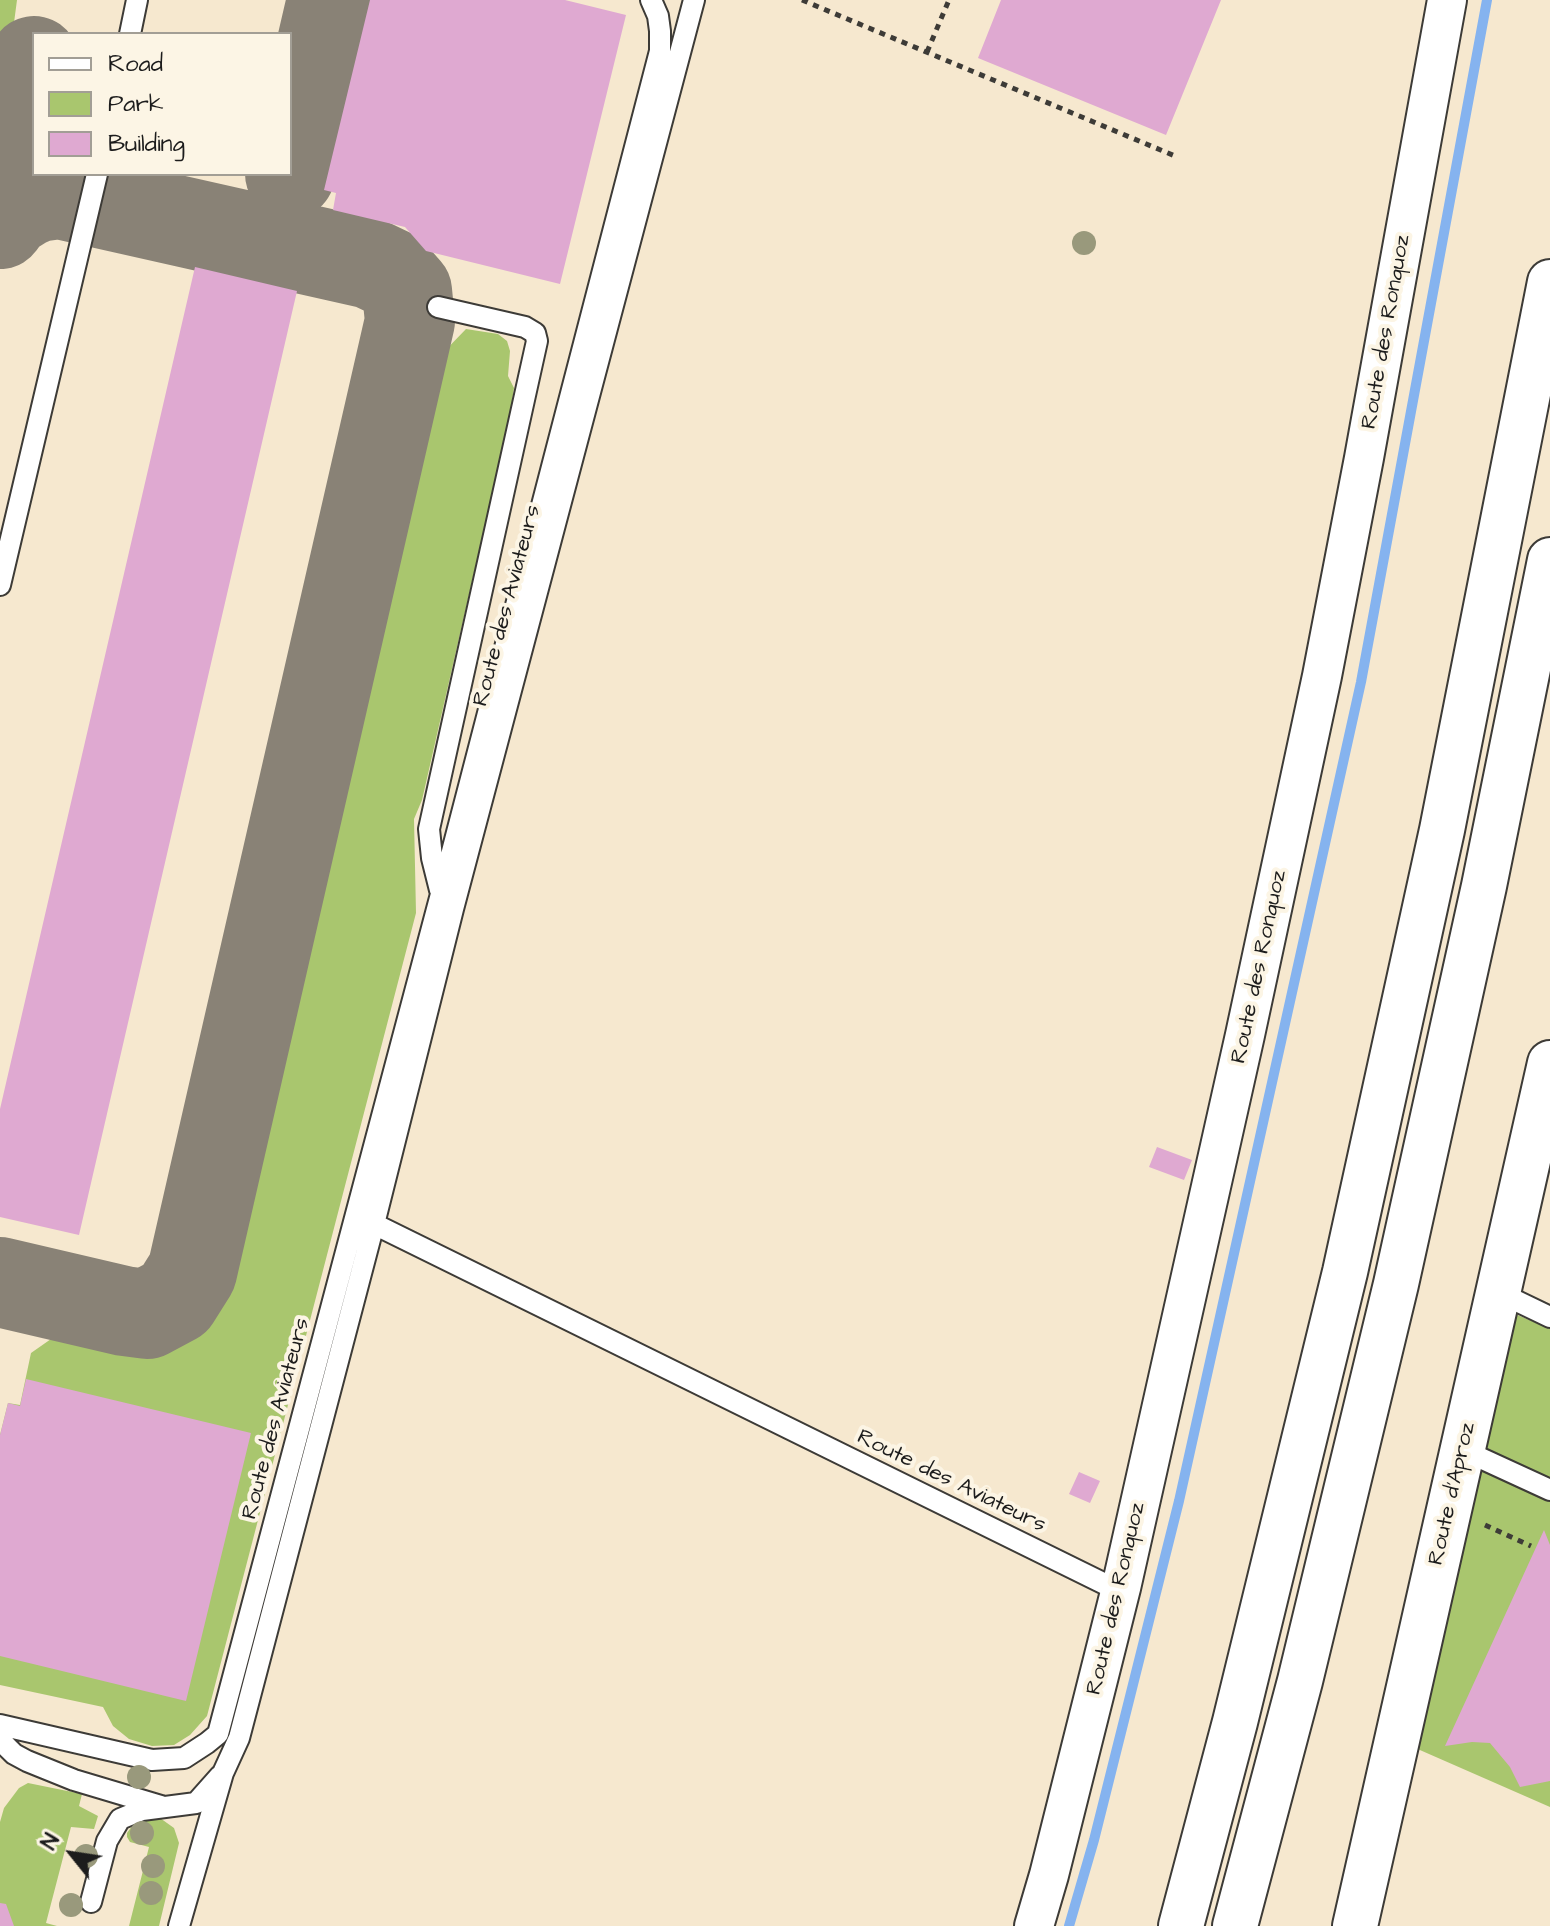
<!DOCTYPE html>
<html>
<head>
<meta charset="utf-8">
<style>
  body { margin:0 }
  #map { position:relative; width:1550px; height:1926px; overflow:hidden; background:#f6e8cf; font-family:"Architects Daughter",sans-serif }
  canvas { display:block }
  .legend { position:absolute; left:32px; top:32px; width:260px; height:144px; box-sizing:border-box; background:#fcf5e5; border:2px solid #a29e95; margin:0; padding:10px 14px; list-style:none; font-size:24px; color:#1c1c1c }
  .legend li { display:flex; align-items:center; gap:16px; height:40px }
  .legend b { width:40px; border:2px solid #a29e95 }
  .north { position:absolute; left:32px; top:1814px; width:80px; height:80px; -webkit-text-stroke:6px #fcf5e5; paint-order:stroke; rotate:300deg; font-size:22px; font-weight:700; line-height:32px; text-align:center; color:#1c1c1c }
  .north::after { content:''; display:block; margin:auto; width:28px; height:36px; background:#1c1c1c; clip-path:polygon(50% 0,100% 100%,50% 72%,0 100%) }
</style>
</head>
<body>
<div id="map">
<canvas width="1550" height="1926"></canvas>
<ul class="legend">
<li><b style="height:10px;background:#fff"></b>Road</li>
<li><b style="height:22px;background:#a9c66e"></b>Park</li>
<li><b style="height:22px;background:#dfa9d1"></b>Building</li>
</ul>
<div class="north">N</div>
</div>
<script>
const ctx = document.querySelector('canvas').getContext('2d');
ctx.lineJoin = 'round';
function fill(path, color) { ctx.fillStyle = color; ctx.fill(path, 'evenodd'); }
const poly = rows => new Path2D(rows.map(r => 'M' + r).join(''));
function stroke(path, color, width, dash) { ctx.strokeStyle = color; ctx.lineWidth = width; ctx.lineCap = dash ? 'butt' : 'round'; ctx.setLineDash(dash || []); ctx.stroke(path); }
function label(font, color, halo, rows, align = 'center') {
  ctx.font = font + ' "Architects Daughter",sans-serif'; ctx.lineWidth = 8; ctx.setLineDash([]); ctx.textBaseline = 'middle'; ctx.strokeStyle = halo; ctx.fillStyle = color; for (const [text, x, y, turn = 0] of rows) {
    ctx.save(); ctx.translate(x, y); ctx.rotate((+turn || 0) * Math.PI / 180); ctx.textAlign = isNaN(turn) ? turn : align; if (halo) ctx.strokeText(text, 0, 0); ctx.fillText(text, 0, 0); ctx.restore();
  }
}
fill(poly([
  [0,0,17,0,10,53,0,96],
  [466,329,498,334,507,341,510,351,508,376,514,388,510,415,422,800,414,819,416,913,207,1716,190,1735,174,1745,152,1746,129,1739,113,1726,103,1707,0,1685,0,1435,8,1403,20,1405,31,1353,51,1339,121,1353,152,1354,189,1338,220,1304,436,360],
  [1513,1313,1550,1329,1550,1807,1413,1747],
  [28,1783,82,1794,79,1806,98,1816,94,1829,71,1827,46,1923,57,1926,0,1926,0,1822,4,1808,19,1788],
  [160,1818,174,1828,179,1843,159,1926,129,1926,149,1847,130,1842,127,1837,127,1833,132,1826,143,1820]
]), '#a9c66e');
stroke(poly([
  [1069,1926,1094,1840,1179,1501,1361,682,1487,0]
]), '#85b3ef', 10);
stroke(poly([
  [290,174,293,168,332,0],
  [0,209,34,61],
  [0,224,8,213,24,203,38,197,60,194,371,264,392,274,407,291,410,321,192,1272,175,1299,147,1314,124,1311,0,1282]
]), '#898276', 90);
fill(poly([
  [370,0,565,0,626,15,560,284,426,251,405,227,333,210,336,193,324,190],
  [1001,0,1221,0,1166,135,978,58],
  [195,267,297,291,79,1235,0,1217,0,1109],
  [1157,1147,1192,1160,1184,1180,1149,1167],
  [26,1379,251,1433,186,1701,0,1656,0,1435,8,1403,20,1406],
  [1079,1472,1100,1481,1090,1503,1069,1494],
  [1544,1530,1550,1545,1550,1781,1520,1787,1510,1767,1490,1743,1472,1742,1445,1746],
  [0,1903,6,1904,14,1926,0,1926]
]), '#dfa9d1');
const service = poly([
  [130,34,137,0],
  [438,307,525,327,535,333,537,341,429,829,432,858,440,890],
  [0,585,97,174],
  [374,1224,453,909,694,0],
  [1498,1292,1550,1317],
  [1463,1450,1550,1490],
  [0,1725,152,1760,184,1758,207,1743,218,1734,441,894,660,51,660,31,658,16,651,0],
  [3,1743,14,1754,27,1761,74,1780,161,1806],
  [91,1902,107,1841,120,1819,142,1810,196,1803,220,1776],
  [179,1926,223,1773,239,1738,374,1224,1109,1586,1121,1588]
]);
const minor = poly([
  [1034,1926,1049,1875,1121,1588,1245,1035,1322,676,1364,458,1447,0]
]);
const tertiary = poly([
  [1355,1926,1550,1063]
]);
const motorway = poly([
  [1181,1926,1235,1722,1345,1272,1442,830,1550,282],
  [1235,1926,1300,1681,1396,1284,1484,886,1550,560]
]);
stroke(service, '#3d3b37', 24);
stroke(minor, '#3d3b37', 42);
stroke(tertiary, '#3d3b37', 48);
stroke(motorway, '#3d3b37', 48);
stroke(poly([
  [802,0,1175,156],
  [927,52,949,0],
  [1485,1525,1531,1546]
]), '#3d3b37', 5, [6, 6]);
stroke(service, '#fff', 20);
stroke(minor, '#fff', 38);
stroke(tertiary, '#fff', 44);
stroke(motorway, '#fff', 44);
ctx.fillStyle = '#99997c';
for (const [x, y] of [
  [1084,243],
  [139,1777],
  [142,1833],
  [86,1856],
  [153,1866],
  [151,1893],
  [71,1905]
]) { ctx.beginPath(); ctx.arc(x, y, 12, 0, 2 * Math.PI); ctx.fill(); }
label('22px', '#1c1c1c', '#fcf5e5', [
  ["Route des Ronquoz",1387,332,-80],
  ["Route des Aviateurs",508,606,-75],
  ["Route des Ronquoz",1260,967,-78],
  ["Route des Aviateurs",277,1419,-75],
  ["Route des Aviateurs",951,1482,26],
  ["Route d'Aproz",1453,1494,-77],
  ["Route des Ronquoz",1117,1599,-77]
]);
</script>
</body>
</html>
